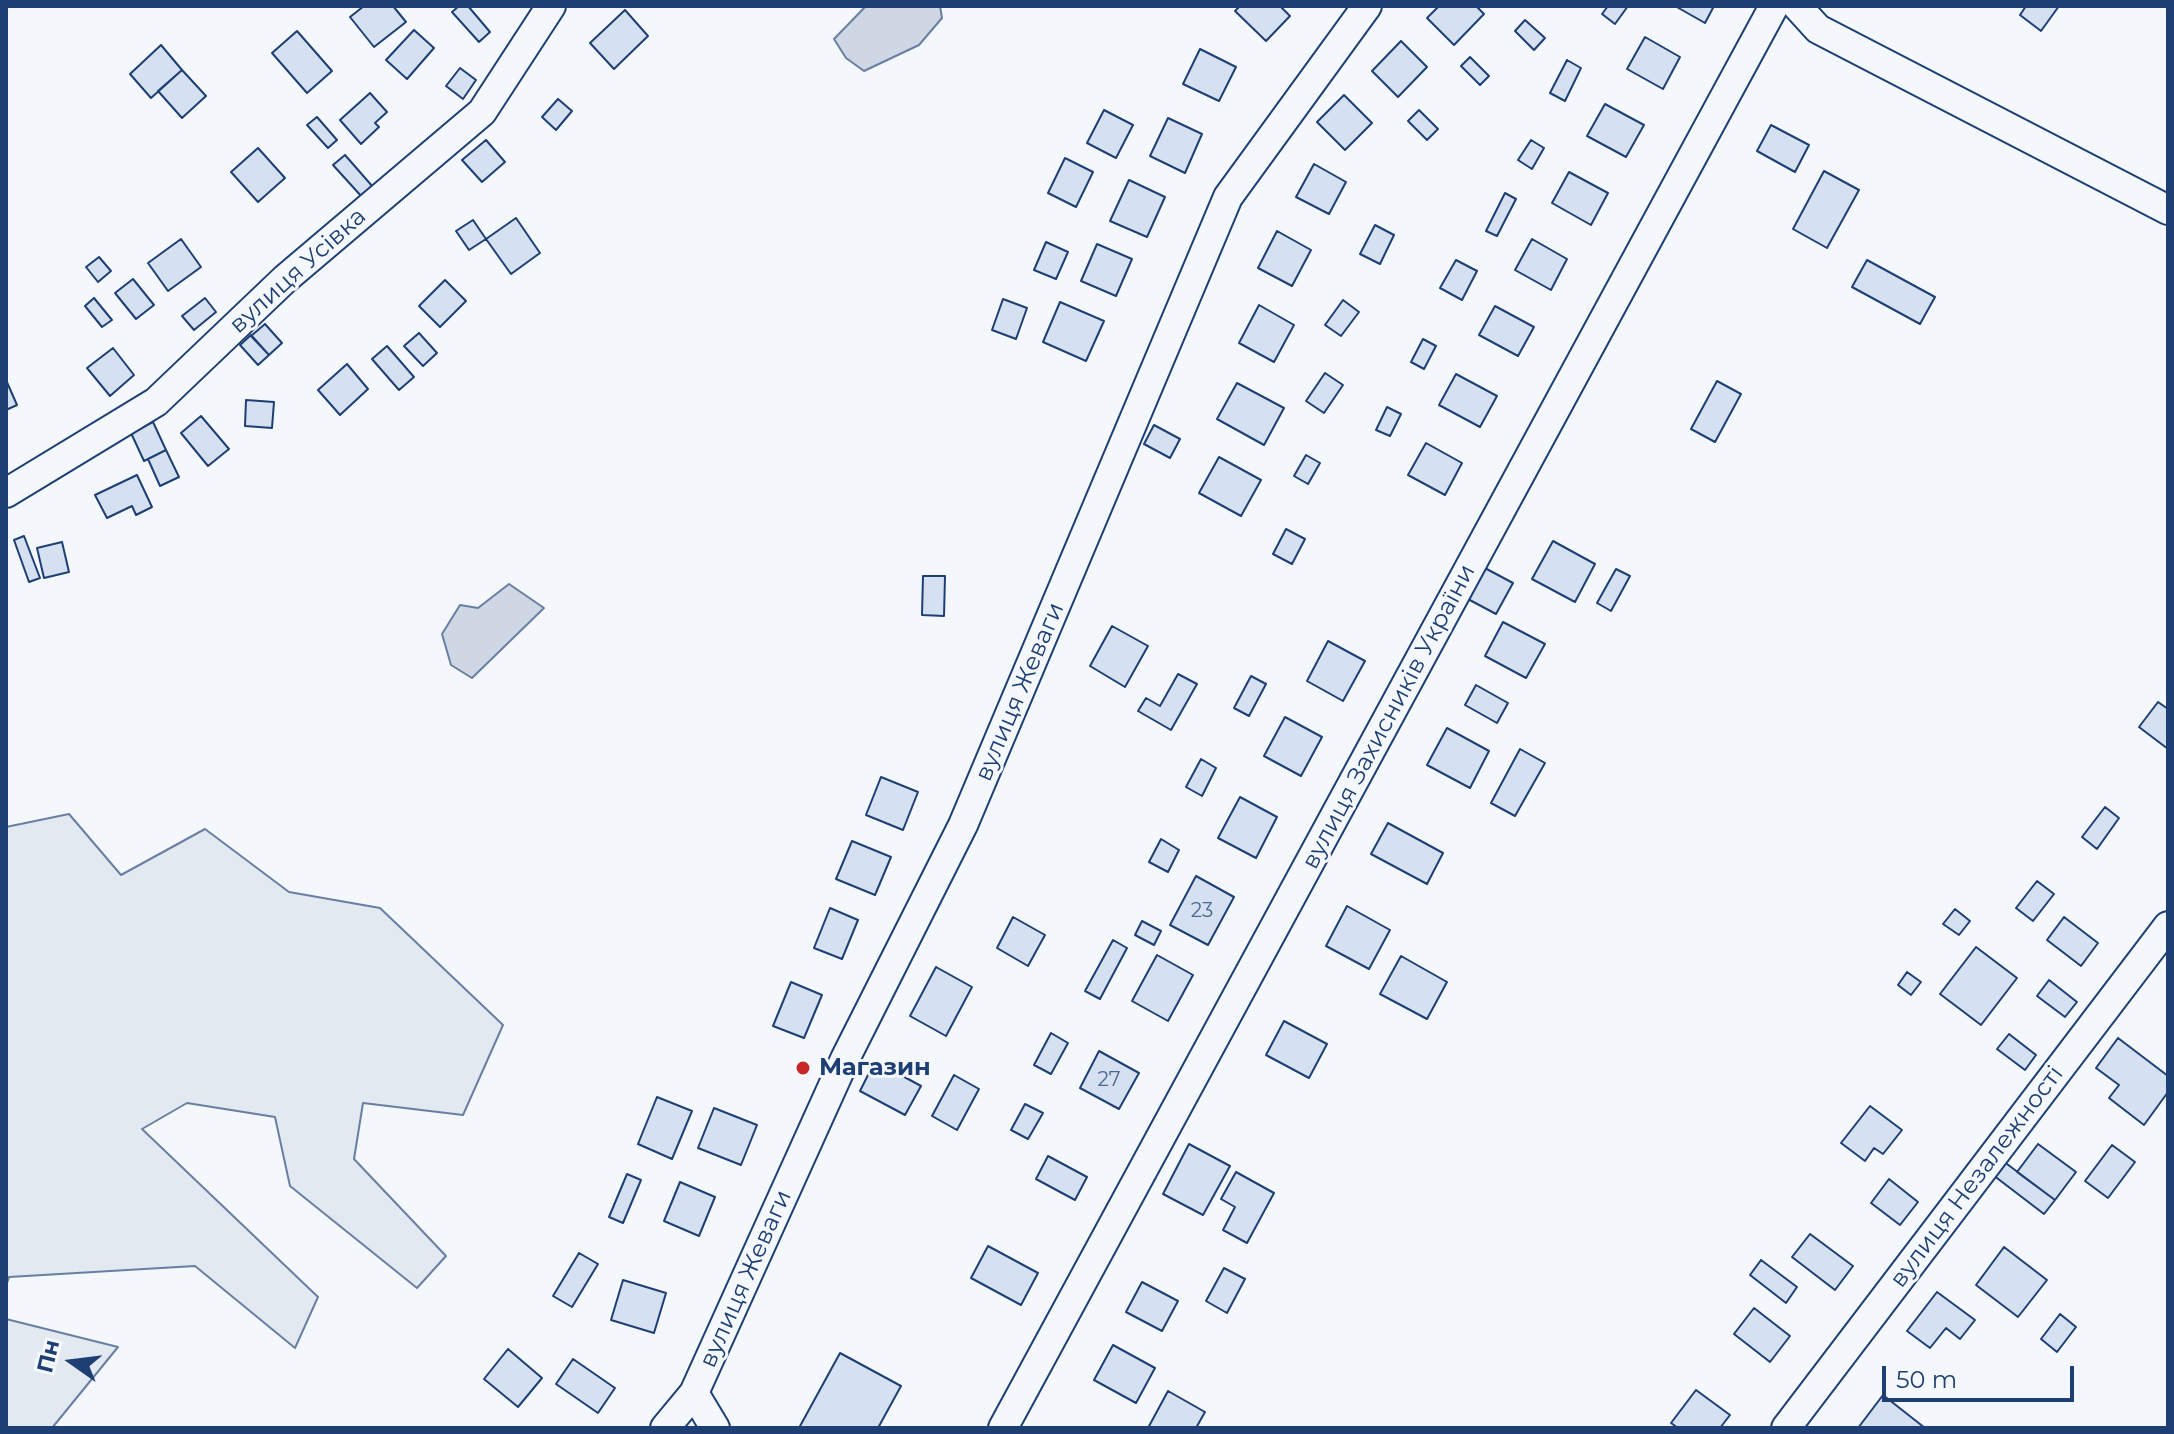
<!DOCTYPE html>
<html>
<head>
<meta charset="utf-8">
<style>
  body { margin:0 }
  #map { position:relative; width:2174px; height:1434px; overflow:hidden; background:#f4f7fb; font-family:Montserrat,sans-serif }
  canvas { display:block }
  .frame { position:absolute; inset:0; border:8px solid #1d3f73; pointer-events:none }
  .north { position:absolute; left:32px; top:1322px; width:80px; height:80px; -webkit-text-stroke:6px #f4f7fb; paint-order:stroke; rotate:284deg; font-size:22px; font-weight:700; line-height:32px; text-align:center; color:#1d3f73 }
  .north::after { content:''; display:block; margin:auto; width:28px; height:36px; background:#1d3f73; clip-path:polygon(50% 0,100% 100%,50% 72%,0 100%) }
  .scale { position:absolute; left:1882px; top:1366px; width:192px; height:36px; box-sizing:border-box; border:4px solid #1d3f73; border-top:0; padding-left:10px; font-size:24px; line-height:28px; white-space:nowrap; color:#1d3f73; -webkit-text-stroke:6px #f4f7fb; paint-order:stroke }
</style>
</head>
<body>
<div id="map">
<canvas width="2174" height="1434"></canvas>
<div class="frame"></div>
<div class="north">Пн</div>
<div class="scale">50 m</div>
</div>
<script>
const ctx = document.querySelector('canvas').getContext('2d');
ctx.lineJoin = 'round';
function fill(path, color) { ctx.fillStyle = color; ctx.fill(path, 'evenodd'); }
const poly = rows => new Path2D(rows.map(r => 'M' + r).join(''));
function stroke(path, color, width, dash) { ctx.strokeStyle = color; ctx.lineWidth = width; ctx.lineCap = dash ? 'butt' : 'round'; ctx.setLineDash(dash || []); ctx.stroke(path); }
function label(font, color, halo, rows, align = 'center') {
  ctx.font = font + ' Montserrat,sans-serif'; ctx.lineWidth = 6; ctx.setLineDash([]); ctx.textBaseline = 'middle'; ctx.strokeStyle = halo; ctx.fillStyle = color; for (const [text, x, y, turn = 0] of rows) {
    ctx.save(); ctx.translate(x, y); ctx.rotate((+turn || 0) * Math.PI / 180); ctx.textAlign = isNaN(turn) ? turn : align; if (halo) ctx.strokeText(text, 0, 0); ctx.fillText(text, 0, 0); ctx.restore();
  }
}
const green = poly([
  [69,814,121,875,205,829,289,892,380,908,503,1025,463,1115,363,1103,354,1159,446,1256,417,1288,290,1186,275,1117,187,1103,142,1129,318,1297,295,1348,195,1266,9,1277,6,1286,6,827,69,814],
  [6,1319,118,1347,52,1428,6,1428,6,1319]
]);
fill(green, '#e3e9f0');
stroke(green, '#687fa3', 2);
const water = poly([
  [866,6,940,6,942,18,919,45,864,71,846,58,834,39,866,6],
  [509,584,544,608,472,678,451,665,442,634,460,605,478,608,509,584]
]);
fill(water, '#cfd7e4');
stroke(water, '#687fa3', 2);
const building = poly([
  [364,6,393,6,406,22,374,47,350,17,364,6],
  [459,6,468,6,490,32,479,42,452,12,459,6],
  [1240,6,1280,6,1290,16,1266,41,1235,11,1240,6],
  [1439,6,1476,6,1484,14,1454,45,1427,18,1439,6],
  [1608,6,1628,6,1615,24,1602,14,1608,6],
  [1675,6,1714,6,1705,23,1675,6],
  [2026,6,2059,6,2041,31,2020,15,2026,6],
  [625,10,648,36,614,69,590,43,625,10],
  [1525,20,1545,38,1534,50,1515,31,1525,20],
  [414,30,434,48,407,79,386,60,414,30],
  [297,31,332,71,307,93,272,53,297,31],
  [1645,37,1680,57,1663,89,1627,69,1645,37],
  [1401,41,1427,67,1398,97,1372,71,1401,41],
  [161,45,182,70,151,98,130,74,161,45],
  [1200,49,1236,67,1219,101,1183,84,1200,49],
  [1470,57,1489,76,1480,85,1461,66,1470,57],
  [1567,60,1581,68,1565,101,1550,93,1567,60],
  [460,68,476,80,463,99,446,86,460,68],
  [182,70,206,96,182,118,158,91,182,70],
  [370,93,387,112,375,123,379,127,361,144,340,120,370,93],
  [1344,95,1372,123,1345,150,1317,122,1344,95],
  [558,99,572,111,556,130,542,117,558,99],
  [1605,104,1644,125,1626,157,1587,136,1605,104],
  [1104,110,1133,125,1116,158,1087,143,1104,110],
  [1419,110,1438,129,1427,140,1408,121,1419,110],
  [317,117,337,140,328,148,307,125,317,117],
  [1168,118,1202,134,1185,173,1150,156,1168,118],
  [1771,125,1809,145,1795,172,1757,151,1771,125],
  [486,140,505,162,482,182,462,160,486,140],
  [1531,140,1544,148,1532,169,1518,160,1531,140],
  [258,148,285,178,258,202,231,172,258,148],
  [345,155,373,187,362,197,333,165,345,155],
  [1065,158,1093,172,1076,207,1048,193,1065,158],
  [1314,164,1346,182,1329,214,1296,197,1314,164],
  [1824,171,1859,190,1827,248,1793,229,1824,171],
  [1569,172,1608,193,1591,225,1552,203,1569,172],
  [1129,180,1165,197,1147,237,1110,221,1129,180],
  [1505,193,1516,199,1497,236,1486,231,1505,193],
  [516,218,540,253,511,274,486,239,516,218],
  [473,220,486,239,469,250,456,231,473,220],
  [1375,225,1394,235,1380,264,1360,254,1375,225],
  [1277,231,1311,250,1292,286,1258,268,1277,231],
  [181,239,201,267,168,291,148,263,181,239],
  [1532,239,1567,259,1551,290,1515,270,1532,239],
  [1046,242,1068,252,1056,279,1034,270,1046,242],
  [1097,244,1132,259,1116,296,1081,281,1097,244],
  [99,257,111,271,98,282,86,267,99,257],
  [1456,260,1477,271,1462,300,1440,288,1456,260],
  [1867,260,1935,297,1920,324,1852,287,1867,260],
  [133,279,154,305,136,319,115,293,133,279],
  [445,280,466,301,440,327,419,306,445,280],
  [94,298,112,320,102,327,85,306,94,298],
  [205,298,216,312,194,330,182,316,205,298],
  [1003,299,1027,308,1016,339,992,330,1003,299],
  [1343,300,1359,312,1341,336,1325,325,1343,300],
  [1060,302,1104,321,1086,361,1043,342,1060,302],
  [1259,305,1294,325,1274,362,1239,343,1259,305],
  [1495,306,1534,327,1518,356,1479,335,1495,306],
  [265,324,282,343,269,355,251,336,265,324],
  [419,333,437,353,423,366,404,346,419,333],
  [251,335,269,355,258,365,240,345,251,335],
  [1423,339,1436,346,1424,369,1411,362,1423,339],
  [387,346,414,377,399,390,372,359,387,346],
  [113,348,134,375,110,396,87,368,113,348],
  [347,364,368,389,340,415,318,390,347,364],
  [1325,373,1343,385,1324,413,1306,401,1325,373],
  [1456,374,1497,396,1480,427,1439,405,1456,374],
  [6,380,17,405,6,410,6,380],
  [1717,381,1741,394,1715,442,1691,429,1717,381],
  [1237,383,1284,408,1264,445,1217,419,1237,383],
  [246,400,274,402,272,428,245,426,246,400],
  [1387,407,1401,414,1390,436,1376,430,1387,407],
  [201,416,229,449,208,466,181,433,201,416],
  [153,422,166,450,144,461,131,433,153,422],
  [1154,425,1180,439,1170,458,1144,444,1154,425],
  [1426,443,1462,463,1445,495,1408,475,1426,443],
  [166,450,179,477,160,486,148,459,166,450],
  [1306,455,1320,463,1308,484,1294,476,1306,455],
  [1219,457,1261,480,1241,516,1199,493,1219,457],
  [137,475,152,507,136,515,132,506,107,518,95,495,137,475],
  [1286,529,1305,539,1292,564,1273,554,1286,529],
  [24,536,40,578,29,582,14,540,24,536],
  [1553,541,1595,564,1575,602,1532,579,1553,541],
  [62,542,69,572,44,578,37,548,62,542],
  [1483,567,1513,583,1496,614,1466,598,1483,567],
  [1616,569,1630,576,1611,611,1597,603,1616,569],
  [923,576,945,576,944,616,922,615,923,576],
  [1503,622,1545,644,1526,678,1485,656,1503,622],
  [1112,626,1148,646,1125,687,1090,666,1112,626],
  [1328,641,1365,661,1343,701,1307,681,1328,641],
  [1178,674,1197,684,1171,730,1138,711,1146,698,1160,706,1178,674],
  [1251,676,1266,684,1249,716,1234,708,1251,676],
  [1476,685,1508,703,1497,723,1465,705,1476,685],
  [2158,702,2168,709,2168,749,2139,727,2158,702],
  [1285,717,1322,737,1301,776,1264,756,1285,717],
  [1447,728,1489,751,1470,788,1427,765,1447,728],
  [1520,749,1545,763,1515,816,1491,803,1520,749],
  [1201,759,1216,768,1202,796,1186,787,1201,759],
  [881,777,918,792,903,830,866,815,881,777],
  [1240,797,1277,817,1256,858,1218,838,1240,797],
  [2105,807,2119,818,2097,849,2082,837,2105,807],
  [1388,823,1443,853,1427,884,1371,854,1388,823],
  [1161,839,1179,850,1168,872,1149,862,1161,839],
  [852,841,891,857,875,895,836,879,852,841],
  [1196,876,1234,897,1208,945,1170,925,1196,876],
  [2037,881,2054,894,2033,921,2016,908,2037,881],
  [1347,906,1390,930,1369,969,1326,946,1347,906],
  [830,908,858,920,842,959,814,948,830,908],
  [1955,909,1970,921,1959,935,1943,924,1955,909],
  [1013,917,1045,935,1028,966,997,948,1013,917],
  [2064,917,2098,943,2081,966,2047,940,2064,917],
  [1142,921,1161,931,1154,945,1135,935,1142,921],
  [1113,940,1127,948,1100,999,1085,991,1113,940],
  [1976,947,2017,978,1981,1025,1940,994,1976,947],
  [1157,955,1193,975,1168,1021,1132,1001,1157,955],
  [1401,956,1447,982,1427,1019,1380,994,1401,956],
  [936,967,972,987,946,1036,910,1016,936,967],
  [1907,972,1921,982,1911,995,1898,985,1907,972],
  [2049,980,2077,1002,2065,1017,2037,996,2049,980],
  [791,982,822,995,804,1038,773,1026,791,982],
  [1284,1021,1327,1044,1309,1078,1266,1055,1284,1021],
  [1051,1033,1068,1043,1051,1074,1034,1065,1051,1033],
  [2009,1034,2036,1055,2025,1070,1997,1049,2009,1034],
  [2118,1038,2168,1076,2168,1092,2144,1125,2109,1098,2119,1085,2096,1068,2118,1038],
  [1099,1051,1139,1073,1119,1109,1080,1088,1099,1051],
  [875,1061,921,1086,905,1115,860,1091,875,1061],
  [954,1075,979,1089,957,1130,932,1116,954,1075],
  [657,1097,692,1111,672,1159,638,1144,657,1097],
  [1025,1104,1043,1113,1028,1139,1011,1130,1025,1104],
  [1870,1106,1902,1130,1883,1154,1874,1148,1865,1161,1841,1143,1870,1106],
  [714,1108,757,1125,741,1165,698,1148,714,1108],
  [1189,1144,1230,1166,1203,1215,1163,1194,1189,1144],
  [2038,1144,2076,1172,2055,1200,2017,1172,2038,1144],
  [2112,1145,2135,1162,2108,1198,2085,1181,2112,1145],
  [1048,1156,1087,1177,1075,1200,1036,1179,1048,1156],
  [2003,1161,2055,1200,2044,1214,1993,1175,2003,1161],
  [1236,1172,1274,1193,1247,1243,1223,1230,1235,1207,1221,1199,1236,1172],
  [627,1174,641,1180,623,1223,609,1217,627,1174],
  [1889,1179,1918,1202,1900,1225,1871,1203,1889,1179],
  [680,1182,715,1197,699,1236,664,1221,680,1182],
  [1810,1234,1853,1266,1835,1290,1792,1257,1810,1234],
  [988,1246,1038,1273,1021,1305,971,1278,988,1246],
  [2004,1247,2047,1280,2018,1317,1976,1285,2004,1247],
  [579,1253,598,1264,572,1307,553,1296,579,1253],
  [1761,1260,1797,1287,1786,1303,1750,1275,1761,1260],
  [1224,1268,1245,1279,1227,1313,1206,1301,1224,1268],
  [623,1280,666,1293,654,1333,611,1320,623,1280],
  [1142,1282,1178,1301,1162,1331,1126,1312,1142,1282],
  [1937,1292,1975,1320,1960,1339,1946,1328,1930,1348,1907,1331,1937,1292],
  [1754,1308,1790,1336,1770,1362,1734,1334,1754,1308],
  [2060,1314,2076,1327,2057,1352,2041,1339,2060,1314],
  [1113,1345,1155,1368,1136,1403,1094,1380,1113,1345],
  [508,1349,542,1378,518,1407,484,1379,508,1349],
  [840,1353,901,1386,878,1428,799,1428,840,1353],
  [573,1359,615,1388,598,1413,556,1384,573,1359],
  [1696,1390,1730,1415,1720,1428,1678,1428,1671,1423,1696,1390],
  [1168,1391,1205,1412,1196,1428,1148,1428,1168,1391],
  [1883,1395,1925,1428,1858,1428,1883,1395]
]);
fill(building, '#d5e0f0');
stroke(building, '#1d3f73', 2);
const minor = poly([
  [1797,6,1818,29,2168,210],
  [6,493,156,402,285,279,482,112,551,6],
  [694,1393,845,1059,963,825,1228,197,1367,6],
  [665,1428,694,1393,715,1428],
  [1003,1428,1774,6],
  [1786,1428,2168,926]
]);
stroke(minor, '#1d3f73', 32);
stroke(minor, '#f4f7fb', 28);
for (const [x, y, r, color] of [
  [803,1068,8,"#c62828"]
]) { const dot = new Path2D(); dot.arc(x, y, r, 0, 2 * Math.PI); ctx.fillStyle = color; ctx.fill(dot); stroke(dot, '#f4f7fb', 3); }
label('20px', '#4b6792', null, [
  ["23",1202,911],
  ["27",1109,1080]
]);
label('24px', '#1d3f73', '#f4f7fb', [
  ["вулиця Усівка",298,271,-42],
  ["вулиця Жеваги",1020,692,-67],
  ["вулиця Захисників України",1389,717,-62],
  ["вулиця Незалежності",1977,1177,-53],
  ["вулиця Жеваги",746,1279,-66]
]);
label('bold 24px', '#1d3f73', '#f4f7fb', [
  ["Магазин",819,1068]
], 'left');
</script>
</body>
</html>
